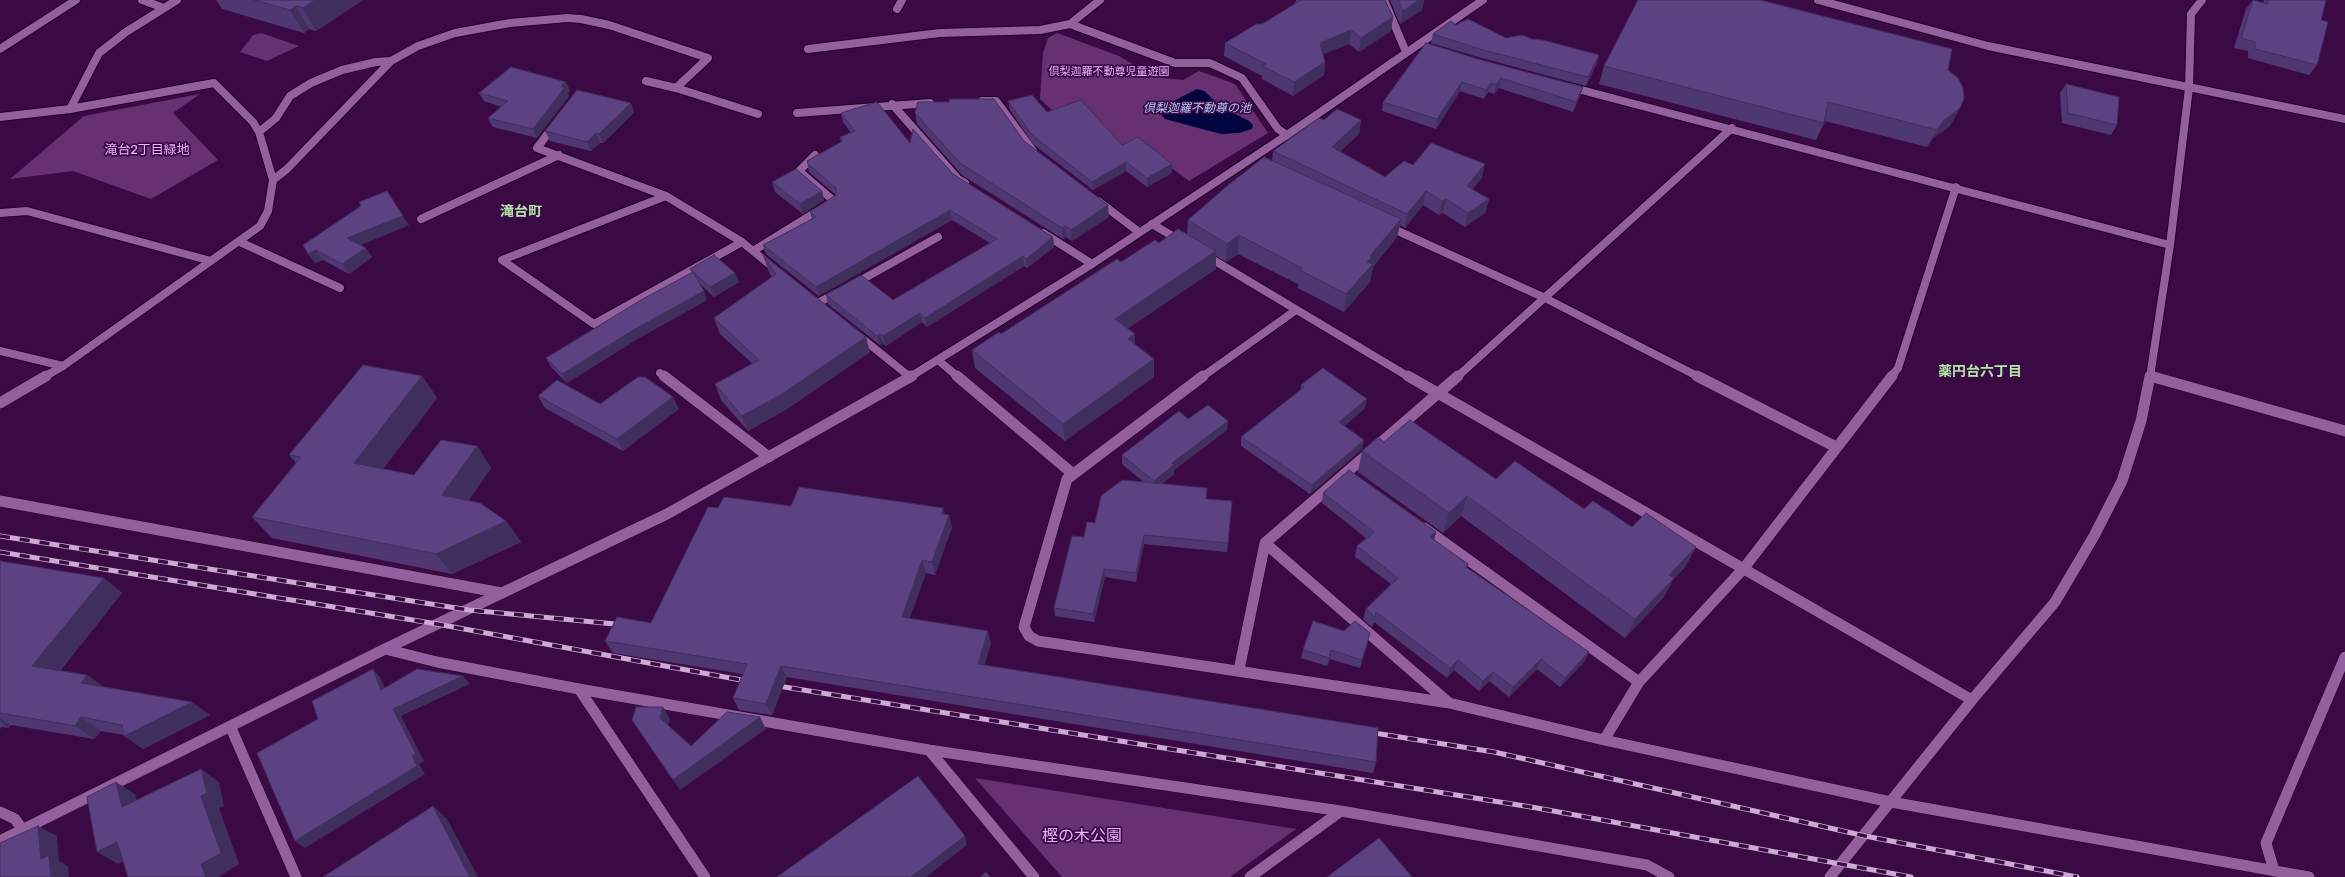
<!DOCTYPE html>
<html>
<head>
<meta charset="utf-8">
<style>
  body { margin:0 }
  canvas { display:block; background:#3b0a45 }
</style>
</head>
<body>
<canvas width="2345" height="877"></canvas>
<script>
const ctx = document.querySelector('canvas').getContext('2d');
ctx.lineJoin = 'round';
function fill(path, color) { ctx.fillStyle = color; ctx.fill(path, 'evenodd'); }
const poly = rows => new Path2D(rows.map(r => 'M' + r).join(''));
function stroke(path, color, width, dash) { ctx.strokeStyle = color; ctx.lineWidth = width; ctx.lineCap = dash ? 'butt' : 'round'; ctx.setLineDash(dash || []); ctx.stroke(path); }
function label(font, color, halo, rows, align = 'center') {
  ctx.font = font + ' Rubik,"Noto Sans JP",sans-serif'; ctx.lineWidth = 3.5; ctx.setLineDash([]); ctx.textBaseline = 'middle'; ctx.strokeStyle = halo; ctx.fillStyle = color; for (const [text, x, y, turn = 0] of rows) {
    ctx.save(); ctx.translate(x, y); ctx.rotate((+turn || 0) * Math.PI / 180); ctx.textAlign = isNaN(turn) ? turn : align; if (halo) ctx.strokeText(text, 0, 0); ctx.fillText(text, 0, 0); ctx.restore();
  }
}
fill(poly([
  [261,33,299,46,267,61,240,52,253,35],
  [1057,33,1119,56,1154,77,1183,80,1199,71,1235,84,1268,133,1189,181,1138,143,1106,160,1040,99,1043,53,1048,38],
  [200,94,173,113,218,160,151,199,73,171,10,179,84,116],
  [975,778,1296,829,1230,877,1062,877]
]), '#663071');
fill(poly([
  [1197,89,1204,91,1220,106,1249,121,1253,125,1252,129,1239,133,1221,134,1165,119,1160,113,1162,107]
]), '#00043f');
const streetFar1 = poly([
  [142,0,164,8],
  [1384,0,1406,52],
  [897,9,902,0],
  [1070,24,1100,0],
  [0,49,76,0],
  [808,49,940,33,1040,30,1070,24,1175,63,1210,63,1242,78,1278,129,1287,135],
  [646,81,676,88,758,114],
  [1570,87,2170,245],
  [982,101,996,101,1033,151],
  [892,104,958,179,965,183],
  [70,109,99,53,126,32,177,0],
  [797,113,930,103],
  [0,117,70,109,214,83,253,122,259,132,273,180,268,211,260,226,63,366,44,377],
  [555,124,537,148,666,196,742,242,775,269],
  [259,132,276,118,290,96,311,83,342,70,376,62,391,61,418,46,455,33,510,23,567,18,581,19,609,25,708,58,676,88],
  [273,180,287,169,391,61],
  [666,196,502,260,594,324,742,242],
  [1098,201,1139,232],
  [0,213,27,211,211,261],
  [421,219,559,155],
  [1152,224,1181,241],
  [1387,226,1545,298,1699,377],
  [1043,233,1092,264],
  [240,242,340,288],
  [753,251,834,201,799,171,815,155],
  [1205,255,1409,377],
  [854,284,938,237],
  [818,303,838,292],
  [858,335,910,377],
  [0,351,63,366],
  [938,360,958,377],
  [660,373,665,377],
  [2150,376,2153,377],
  [1202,377,1296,310],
  [1457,377,1732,128],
  [1891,377,1898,368,1956,187],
  [2150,377,2170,245,2189,88,2191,14,2202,0]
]);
const street = poly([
  [664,376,769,457],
  [909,376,910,377],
  [957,376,1073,474],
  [1203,376,1067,479,1024,627,1029,636,1038,641,1449,703,1604,740,1891,802,2309,877],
  [1408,376,1972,700],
  [1697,376,1836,447],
  [2150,376,2345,431],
  [0,403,46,376],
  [0,501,502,593],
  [1424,528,1639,682],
  [1265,543,1449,703],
  [385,649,437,662,579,689,929,750,1341,811,1647,865,1669,877],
  [1239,670,1265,543,1458,376],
  [579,689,705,877],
  [231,728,296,877],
  [1604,740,1639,682,1744,568,1892,376],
  [929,750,1034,877],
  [0,812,15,819,23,830],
  [2274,871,2266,843,2345,657],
  [1250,877,1341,811],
  [1830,877,1972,700,2055,602,2094,536,2122,481,2141,421,2150,376]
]);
const secondaryFar1 = poly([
  [1818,0,1988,46,2345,119],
  [910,377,1092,264,1287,135,1483,0]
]);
const secondary = poly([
  [0,841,385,649,667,514,912,376]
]);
stroke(streetFar1, '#1e0024', 10);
stroke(street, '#1e0024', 12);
stroke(secondaryFar1, '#1e0024', 10);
stroke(secondary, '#1e0024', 12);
stroke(streetFar1, '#935f9d', 8);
stroke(street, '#935f9d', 11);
stroke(secondaryFar1, '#935f9d', 8);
stroke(secondary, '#935f9d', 11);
const rail = poly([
  [0,536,469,610,625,625],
  [0,552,437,624,752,682],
  [772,685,1537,808,1911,877],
  [1368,732,1494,752,1865,836,2077,877]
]);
stroke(rail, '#ccabd3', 5);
stroke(rail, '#3b0a45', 3.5, [10]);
fill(poly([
  [216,0,363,0,316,31,309,29,304,33,222,9],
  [1296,0,1385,0,1393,17,1391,31,1359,52,1349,44,1323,54,1325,62,1324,75,1293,96,1262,79,1262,76,1224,56,1225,43,1262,24,1295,4],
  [1390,0,1424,0,1422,10,1400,24],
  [2253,0,2263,3,2264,0,2326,0,2321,20,2317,65,2309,75,2248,58,2248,51,2234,48,2246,9],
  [1456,25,1506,38,1532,39,1597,63,1586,86,1482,58,1431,43,1433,34],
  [1481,60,1583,87,1580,96,1573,112,1499,88,1494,94,1488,92,1484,99,1460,91,1436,129,1382,111,1383,102],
  [1604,66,1948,70,1950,126,1933,138,1927,147,1825,121,1816,140,1599,84],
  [566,82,570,91,568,93,569,96,537,138,493,127,488,118,502,107,484,101,479,93],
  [2066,84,2117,125,2111,135,2062,123,2060,93],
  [1008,101,1047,112,1122,145,1172,173,1147,187,1126,171,1093,190,1033,144,1010,110],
  [949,102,1024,141,1109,217,1072,241,1066,237,1063,239,962,175,917,124,915,113],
  [634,112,603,143,600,143,591,151,550,141,545,131],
  [841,113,910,143,953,174,1053,237,1054,247,1027,268,1024,266,927,327,922,322,886,346,883,343,880,345,828,304,826,295,893,300,990,243,952,220,819,296,766,254,763,245,812,219,810,212,836,195,809,172,807,161,841,142,840,137,851,133,843,122],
  [1324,120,1361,120,1359,134,1340,151,1385,177,1413,165,1482,178,1472,189,1489,199,1485,213,1465,227,1443,213,1439,215,1423,205,1405,228,1400,225,1397,237,1373,267,1370,282,1344,312,1298,288,1298,284,1238,254,1226,262,1216,256,1216,269,1127,329,1135,344,1154,377,1065,441,975,368,972,350,1001,334,1121,262,1159,243,1187,234,1188,220,1272,161,1273,151],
  [772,182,822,191,824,200,803,214,775,192],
  [409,225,360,245,372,257,349,274,323,260,315,263,308,254,303,245],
  [763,255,870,352,787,409,748,431,721,400,715,384,753,364,720,334,714,318,772,277,768,270],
  [690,269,735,273,739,282,714,297,700,284,707,300,639,338,567,383,551,367,546,358,692,273],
  [422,376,437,398,383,469,414,475,477,446,491,468,468,501,506,521,521,542,452,574,272,538,252,517,296,463,289,455],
  [1301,385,1365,408,1344,426,1364,440,1362,449,1310,494,1241,446,1241,437,1301,390],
  [538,396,600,404,679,409,623,451,545,408],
  [1188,419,1228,421,1227,430,1174,470,1174,474,1161,484,1207,499,1232,501,1227,552,1144,544,1136,582,1105,577,1094,622,1055,616,1054,608,1084,537,1095,523,1145,483,1122,464,1122,455],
  [1384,442,1584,509,1632,527,1696,547,1685,567,1673,580,1663,598,1625,638,1461,516,1443,533,1358,472,1362,451],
  [1323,493,1436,532,1434,540,1468,564,1467,568,1589,652,1584,662,1560,687,1537,669,1509,697,1489,681,1479,691,1454,670,1447,678,1374,622,1372,627,1363,619,1366,609,1391,584,1355,557,1357,546,1366,538,1322,503],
  [791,506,945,514,952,527,935,575,926,573,909,619,991,643,984,665,1376,762,1373,773,787,677,772,715,739,710,733,698,743,674,613,653,605,641,651,623,718,508],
  [0,561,104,578,122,593,60,671,87,675,104,687,210,715,143,749,124,735,101,731,94,739,11,725,8,728,2,727,0,729],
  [1368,642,1360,668,1330,659,1327,666,1301,658,1303,650]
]), '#4f3871');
fill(poly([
  [315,0,363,0,316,31,303,8],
  [1419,0,1424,0,1422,10,1400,24,1403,11],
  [296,6,309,29,304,33,290,10],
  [1393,17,1391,31,1359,52,1361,38],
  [1351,30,1349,44,1319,56,1320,43],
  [1599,55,1597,63,1586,86,1588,77],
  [1325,62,1324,75,1293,96,1294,82],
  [1501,78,1499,88,1494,94,1496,85],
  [566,82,570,91,568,93,569,96,537,138,533,129,561,86],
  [1462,82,1460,91,1436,129,1437,119],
  [1491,83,1488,92,1484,99,1486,90],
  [1583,87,1580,96,1573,112,1576,102],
  [631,103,634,112,603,143,599,134],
  [1960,108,1950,126,1933,138,1927,147,1937,130,1943,121],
  [1361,120,1359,134,1331,160,1332,147],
  [596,133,600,143,591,151,587,142],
  [1126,162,1126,171,1093,190,1092,182],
  [1172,164,1172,173,1147,187,1147,178],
  [1485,164,1482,178,1464,200,1467,186],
  [822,191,824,200,803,214,800,204],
  [1426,191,1423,205,1405,228,1407,214],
  [1446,199,1443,213,1439,215,1442,201],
  [1489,199,1485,213,1465,227,1468,213],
  [1108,205,1109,217,1072,241,1071,230],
  [950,210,952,220,819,296,816,287],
  [403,216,409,225,354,248,347,238],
  [1401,219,1397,237,1373,267,1370,282,1344,312,1346,294,1367,262,1370,256],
  [1065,226,1066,237,1063,239,1062,228],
  [1239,235,1238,254,1226,262,1227,244],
  [1053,237,1054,247,1027,268,1026,259],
  [366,248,372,257,349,274,342,264],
  [316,250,323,260,315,263,308,254],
  [1216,251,1216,269,1116,336,1115,319],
  [1023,256,1024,266,927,327,925,318],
  [735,273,739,282,714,297,710,287],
  [704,291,707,300,639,338,567,383,562,374,635,329],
  [920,313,922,322,886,346,883,336],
  [880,334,883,343,880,345,877,336],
  [1135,334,1135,352,1128,339],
  [866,337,870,352,787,409,748,431,742,416],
  [1154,359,1154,377,1065,441,1063,424],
  [422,376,437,398,371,484,354,463],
  [673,397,679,409,623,451,617,439],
  [1367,399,1365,408,1338,432,1339,422],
  [1228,421,1227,430,1174,470,1174,474,1154,490,1154,481,1172,463],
  [1364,440,1362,449,1310,494,1312,485],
  [477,446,491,468,458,516,442,495],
  [1467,496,1461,516,1443,533,1449,513],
  [943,508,946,521,949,515,952,527,935,575,932,562,942,514],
  [506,521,521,542,452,574,436,554],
  [1436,532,1433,542,1430,537],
  [1144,535,1144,544,1136,582,1136,573],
  [1696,547,1685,567,1673,580,1663,598,1625,638,1635,619,1669,575],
  [922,560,926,573,906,629,902,617],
  [1104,569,1105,577,1094,622,1093,614],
  [104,578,122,593,52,680,32,666],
  [988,631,991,643,981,676,978,664],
  [1370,633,1368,642,1360,668,1362,660],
  [1331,650,1330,659,1327,666],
  [1589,652,1584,662,1560,687,1565,678],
  [1541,659,1537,669,1509,697,1513,687],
  [1458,660,1454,670,1447,678,1450,668],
  [781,666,787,677,772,715,766,704],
  [373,669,380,677,389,697,381,690],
  [1493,672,1489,681,1479,691,1483,681],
  [87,675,107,689,81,683],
  [463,676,470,684,401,716,424,761,419,764,425,774,305,848,295,841,412,756,393,709],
  [192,702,210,715,143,749,124,736],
  [663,707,670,719,667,729,660,718],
  [81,717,101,731,94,739,75,726],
  [760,717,766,729,680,790,673,780],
  [0,718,11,725,8,728,0,722],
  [201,769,219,782,224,806,219,808,239,864,220,876,220,877,206,877,201,864],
  [116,782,135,794,141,820,122,807],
  [433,806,447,819,478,877,470,877],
  [38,826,57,836,59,861,68,866,69,877,51,877,41,859],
  [965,836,967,845,926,877,911,877],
  [117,842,137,854,118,864,97,852]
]), '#402e5c');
const building = poly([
  [254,0,315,0,303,8,296,6,290,10,254,0],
  [1301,0,1385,0,1393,17,1361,38,1351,30,1320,43,1325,62,1294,82,1262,66,1266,64,1225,43,1256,24,1262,24,1301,0],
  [1398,0,1419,0,1403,11,1398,0],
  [1638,0,1760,0,1952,49,1948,70,1958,78,1963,88,1964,98,1960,108,1943,121,1937,130,1828,102,1824,123,1604,66,1638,0],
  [2253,0,2267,4,2268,0,2326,0,2321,20,2328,22,2317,65,2255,49,2255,42,2241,38,2253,0],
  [1468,19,1506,38,1522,35,1532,39,1543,40,1599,55,1588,77,1483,50,1433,34,1451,21,1456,25,1468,19],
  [1426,43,1481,60,1583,87,1576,102,1501,78,1496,85,1491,83,1486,90,1462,82,1437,119,1383,102,1426,43],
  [511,67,566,82,561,86,565,87,533,129,488,118,508,101,479,93,511,67],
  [2066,84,2119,97,2117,125,2068,113,2066,84],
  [577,90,631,103,599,134,596,133,587,142,545,131,577,90],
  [1032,95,1047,112,1081,100,1122,145,1138,137,1172,164,1147,178,1126,162,1092,182,1032,135,1008,101,1032,95],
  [950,99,994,99,1024,141,1108,205,1071,230,1065,226,1062,228,960,163,915,113,918,102,949,102,950,99],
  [877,102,910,143,913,129,953,174,1053,237,1026,259,1023,256,925,318,920,313,883,336,880,334,877,336,826,295,861,275,893,300,997,239,950,210,816,287,763,245,816,217,810,212,836,195,836,188,807,163,808,162,807,161,843,141,840,137,855,131,841,113,877,102],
  [1337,109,1361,120,1332,147,1385,177,1404,161,1413,165,1431,143,1485,164,1467,186,1489,199,1468,213,1446,199,1442,201,1426,191,1407,214,1273,151,1319,118,1324,120,1337,109],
  [1264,157,1401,219,1370,256,1372,257,1367,262,1373,264,1346,294,1300,270,1302,268,1239,235,1227,244,1188,220,1227,186,1264,157],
  [796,169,822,191,800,204,772,182,796,169],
  [387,191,403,216,347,238,366,248,342,264,316,250,308,254,303,245,361,206,359,202,387,191],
  [1178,229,1216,251,1115,319,1135,334,1128,339,1154,359,1063,424,972,350,999,332,1001,334,1117,259,1121,262,1155,240,1159,243,1178,229],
  [714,255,735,273,710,287,690,269,714,255],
  [763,255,866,337,782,394,742,416,715,384,759,360,714,318,776,274,763,255],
  [693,272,704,291,635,329,562,374,546,358,641,300,693,272],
  [363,365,422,376,354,463,414,475,441,440,477,446,442,495,480,503,506,521,436,554,252,517,301,457,289,455,363,365],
  [1323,368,1367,399,1339,422,1364,440,1312,485,1241,437,1304,387,1301,385,1323,368],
  [638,377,645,377,673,397,617,439,538,396,557,380,600,404,638,377],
  [1208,405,1228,421,1172,463,1174,465,1154,481,1122,455,1179,411,1188,419,1208,405],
  [1410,420,1496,479,1515,461,1584,509,1593,501,1632,527,1646,513,1696,547,1669,575,1674,578,1635,619,1467,496,1449,513,1362,451,1378,437,1384,442,1410,420],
  [1349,470,1436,532,1430,537,1468,564,1466,567,1589,652,1565,678,1541,659,1513,687,1493,672,1483,681,1458,660,1450,668,1376,612,1375,617,1366,609,1398,578,1357,546,1374,532,1323,493,1349,470],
  [1122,480,1207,488,1206,499,1232,501,1228,543,1144,535,1136,573,1104,569,1093,614,1054,608,1072,536,1084,537,1087,522,1095,523,1101,496,1122,480],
  [799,487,943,508,942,514,949,515,932,562,922,560,902,617,988,631,978,664,1378,728,1376,762,781,666,766,704,733,698,747,664,605,641,617,617,651,623,708,507,718,508,724,497,791,506,799,487],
  [0,561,104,578,32,666,87,675,81,683,192,702,124,736,122,725,81,717,75,726,0,713,0,561],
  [1313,621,1344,631,1355,621,1370,633,1362,660,1331,650,1329,658,1303,650,1313,621],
  [373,669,381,690,417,669,463,676,393,709,416,754,412,756,417,766,295,841,257,753,318,719,312,701,373,669],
  [636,707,663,707,660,718,691,746,727,712,760,717,673,780,632,720,636,707],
  [201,769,207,793,201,796,221,853,201,864,206,877,128,877,117,842,97,852,87,797,116,782,122,807,201,769],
  [918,776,965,836,911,877,777,877,918,776],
  [433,806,470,877,323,877,433,806],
  [38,826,41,859,49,855,51,877,0,877,0,843,38,826],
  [1379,838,1412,877,1327,877,1379,838],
  [986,872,990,877,980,877,986,872]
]);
fill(building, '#5c4183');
stroke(building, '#402e5c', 1);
label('11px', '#e9b5f4', '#3b0a45', [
  ["倶梨迦羅不動尊児童遊園",1109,72]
]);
label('italic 12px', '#aec8f4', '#3b0a45', [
  ["倶梨迦羅不動尊の池",1197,109]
]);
label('13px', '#e9b5f4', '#3b0a45', [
  ["滝台2丁目緑地",147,150]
]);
label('bold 14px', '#b1e6a7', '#3b0a45', [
  ["滝台町",521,212],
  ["薬円台六丁目",1980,372]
]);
label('16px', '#e9b5f4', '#3b0a45', [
  ["樫の木公園",1082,836]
]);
</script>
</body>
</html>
